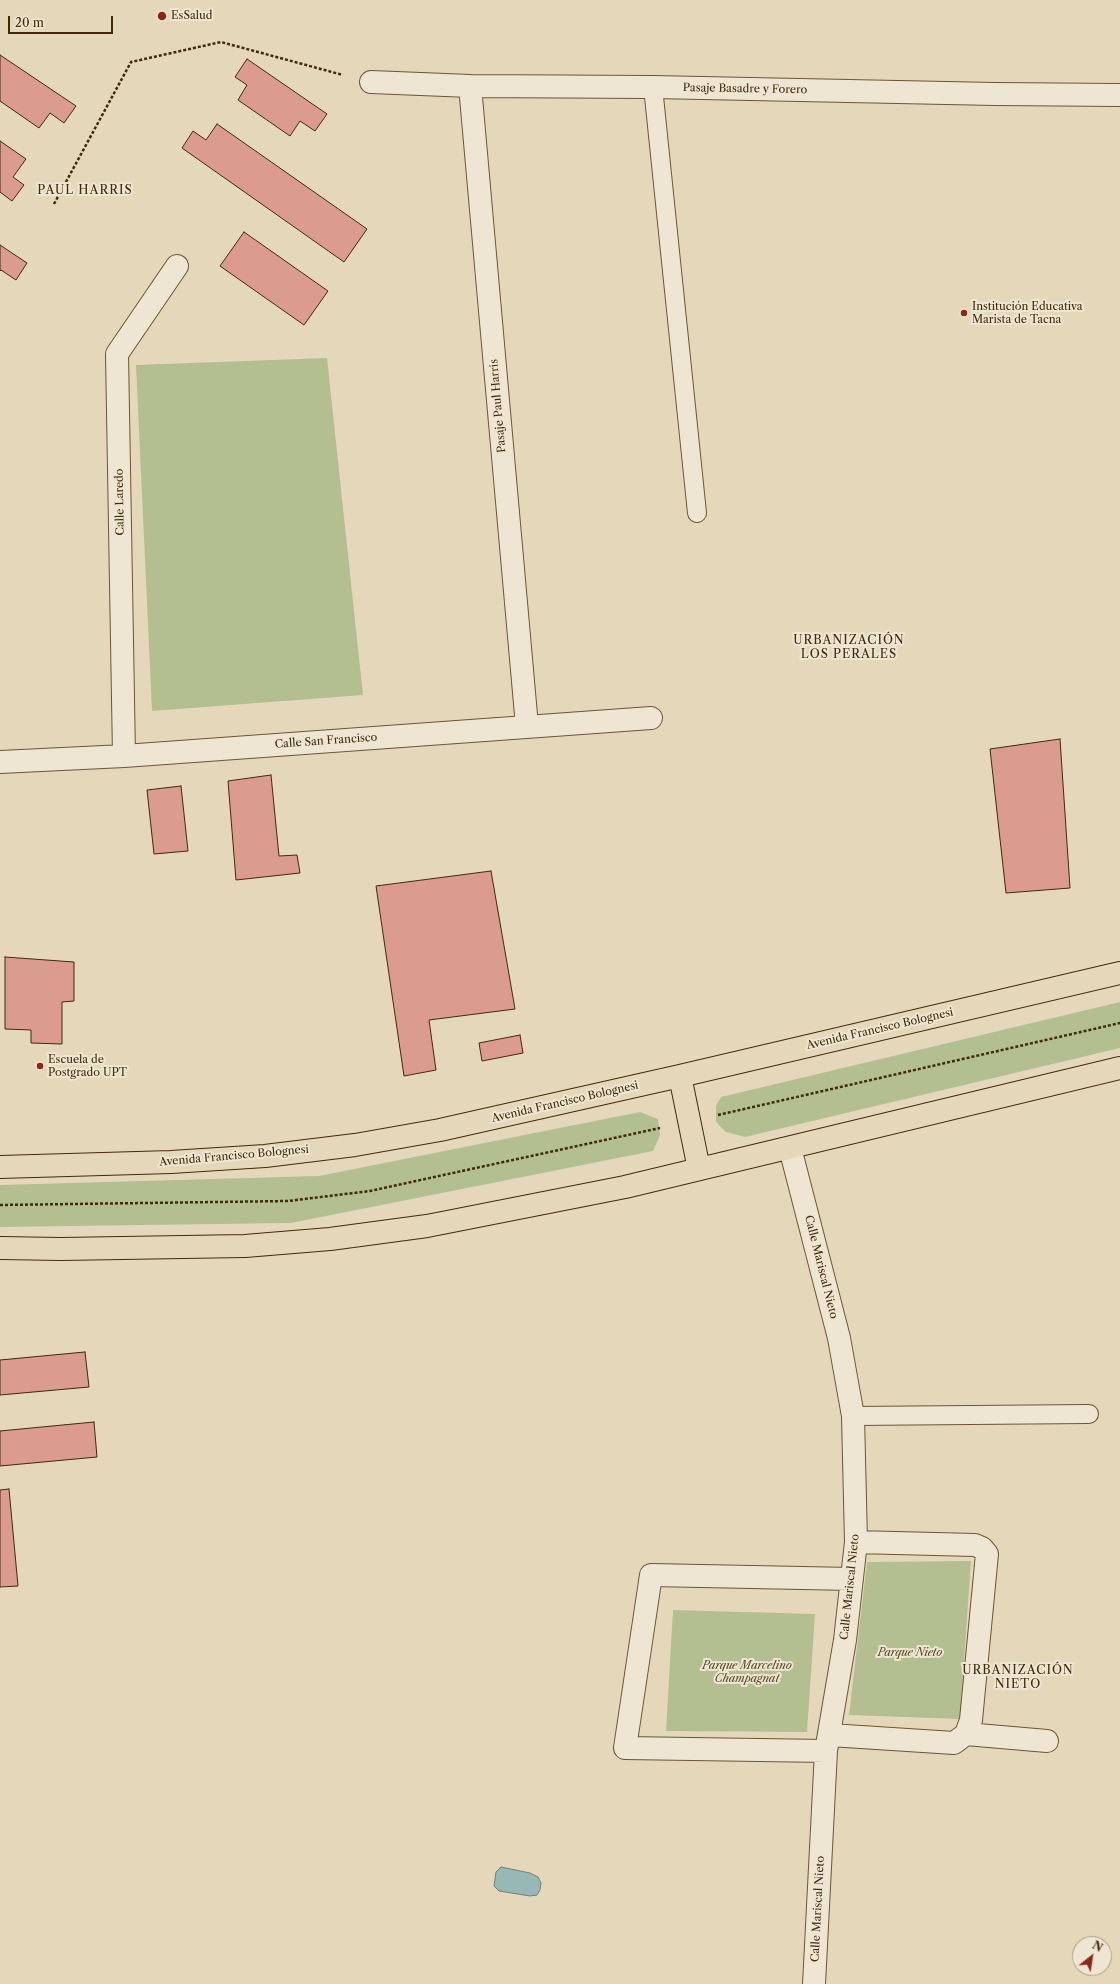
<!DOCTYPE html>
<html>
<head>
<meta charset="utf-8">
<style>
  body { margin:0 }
  #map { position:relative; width:1120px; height:1984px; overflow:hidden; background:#e5d8ba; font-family:"Libre Caslon Text",serif }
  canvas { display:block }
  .north { position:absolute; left:1072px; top:1936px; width:40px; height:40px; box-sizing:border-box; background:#eee6d2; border:1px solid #a99b82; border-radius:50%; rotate:30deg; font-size:11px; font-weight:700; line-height:16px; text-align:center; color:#412a09 }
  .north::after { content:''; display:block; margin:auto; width:14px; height:18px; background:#8f2418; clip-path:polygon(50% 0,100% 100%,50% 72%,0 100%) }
  .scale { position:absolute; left:8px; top:16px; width:105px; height:18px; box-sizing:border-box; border:2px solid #412a09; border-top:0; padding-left:5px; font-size:12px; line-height:14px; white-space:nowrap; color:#412a09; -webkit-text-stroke:3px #eee6d2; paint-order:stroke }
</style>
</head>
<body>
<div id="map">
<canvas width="1120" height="1984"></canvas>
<div class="north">N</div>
<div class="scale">20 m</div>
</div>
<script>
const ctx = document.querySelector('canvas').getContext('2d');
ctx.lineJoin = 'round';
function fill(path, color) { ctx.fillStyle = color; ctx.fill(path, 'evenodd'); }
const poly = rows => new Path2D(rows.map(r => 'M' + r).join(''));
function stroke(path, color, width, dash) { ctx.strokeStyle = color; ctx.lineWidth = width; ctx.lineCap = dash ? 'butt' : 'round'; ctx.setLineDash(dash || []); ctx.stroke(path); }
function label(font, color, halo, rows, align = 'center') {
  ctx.font = font + ' "Libre Caslon Text",serif'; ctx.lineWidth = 4; ctx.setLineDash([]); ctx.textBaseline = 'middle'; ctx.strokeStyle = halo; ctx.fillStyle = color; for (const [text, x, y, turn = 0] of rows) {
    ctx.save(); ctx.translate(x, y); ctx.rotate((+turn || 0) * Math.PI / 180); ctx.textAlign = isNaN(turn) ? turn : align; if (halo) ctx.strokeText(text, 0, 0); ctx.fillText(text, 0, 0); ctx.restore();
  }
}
fill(poly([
  [327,358,363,695,152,711,136,365],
  [1120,1002,1120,1048,745,1137,726,1132,716,1122,716,1106,721,1097],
  [640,1112,658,1119,660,1135,653,1151,291,1223,0,1227,0,1185,319,1176],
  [971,1561,960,1719,849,1715,867,1562],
  [673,1610,815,1614,807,1732,666,1731]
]), '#b4bf91');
const water = poly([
  [501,1867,530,1873,538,1877,541,1883,540,1890,537,1895,530,1896,499,1891,494,1886,496,1872,501,1867]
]);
fill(water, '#97b8b6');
stroke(water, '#757f71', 1);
const building = poly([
  [0,55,76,106,64,123,50,113,39,128,0,101,0,55],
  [247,59,327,114,315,131,300,121,290,136,238,100,247,85,235,77,247,59],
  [217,124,367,229,344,262,182,148,193,131,206,140,217,124],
  [0,141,26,159,13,177,24,185,12,201,0,192,0,141],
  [244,232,328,291,304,325,220,266,244,232],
  [0,245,27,263,16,280,1,270,0,271,0,245],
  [1060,739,1070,888,1006,893,990,749,1060,739],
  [271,775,279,856,297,855,300,873,236,880,228,781,271,775],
  [181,786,188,851,154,854,147,790,181,786],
  [491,871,515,1009,429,1020,436,1070,404,1076,376,886,491,871],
  [5,957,74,962,74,1001,62,1002,62,1044,31,1043,31,1030,5,1029,5,957],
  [520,1035,523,1053,482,1061,479,1043,520,1035],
  [85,1352,89,1387,0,1395,0,1360,85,1352],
  [94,1422,97,1457,0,1466,0,1431,94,1422],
  [9,1489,18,1586,0,1587,0,1490,9,1489]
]);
fill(building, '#db9b8d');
stroke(building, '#412a09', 1);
const lane = poly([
  [653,87,697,513],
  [853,1416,1089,1414]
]);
const street = poly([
  [371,82,470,86,653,87,995,94,1120,95],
  [470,86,527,726],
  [124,756,117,354,177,266],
  [0,762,124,756,651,718],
  [790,1148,839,1338,853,1416,856,1542,845,1640,826,1751,814,1984],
  [966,1734,1047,1741],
  [830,1735,954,1743,966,1734,971,1720,987,1554,982,1548,975,1545,856,1542],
  [826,1751,625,1748,651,1575,852,1579]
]);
const primary = poly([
  [680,1076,699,1169],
  [0,1167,171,1162,265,1156,355,1145,440,1130,680,1076,1120,973],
  [0,1248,61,1249,245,1246,330,1239,427,1226,625,1187,1120,1068]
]);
stroke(lane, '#6a5635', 20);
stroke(street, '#6a5635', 24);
stroke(primary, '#412a09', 24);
stroke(poly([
  [54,204,131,62,221,42,343,75],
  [718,1115,1120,1023],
  [0,1205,288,1201,370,1191,660,1128]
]), '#412a09', 2.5, [3, 2]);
stroke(lane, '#eee6d2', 18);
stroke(street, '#eee6d2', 22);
stroke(primary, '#e5d8ba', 22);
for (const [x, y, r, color] of [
  [162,16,5,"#8f2418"],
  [964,313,4,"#8f2418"],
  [40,1066,4,"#8f2418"]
]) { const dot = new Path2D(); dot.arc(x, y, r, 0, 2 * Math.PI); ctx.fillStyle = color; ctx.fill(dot); stroke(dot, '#eee6d2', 1.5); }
label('11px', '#412a09', '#eee6d2', [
  ["EsSalud",171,16],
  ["Institución Educativa",972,307],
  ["Marista de Tacna",972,320],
  ["Escuela de",48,1060],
  ["Postgrado UPT",48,1073]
], 'left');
label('11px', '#412a09', '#eee6d2', [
  ["Pasaje Basadre y Forero",745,89,1],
  ["Pasaje Paul Harris",498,406,-95],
  ["Calle Laredo",120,502,-91],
  ["Calle San Francisco",326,741,-4],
  ["Avenida Francisco Bolognesi",880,1029,-13],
  ["Avenida Francisco Bolognesi",565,1102,-13],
  ["Avenida Francisco Bolognesi",234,1156,-5],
  ["Calle Mariscal Nieto",821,1267,76],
  ["Calle Mariscal Nieto",850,1587,-84],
  ["Calle Mariscal Nieto",818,1909,-87]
]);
label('italic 11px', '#584824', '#eee6d2', [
  ["Parque Nieto",910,1653],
  ["Parque Marcelino",747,1666],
  ["Champagnat",747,1679]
]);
ctx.letterSpacing = '1px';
label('12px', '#412a09', '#eee6d2', [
  ["PAUL HARRIS",85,191],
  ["URBANIZACIÓN",849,641],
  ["LOS PERALES",849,655],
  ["URBANIZACIÓN",1018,1671],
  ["NIETO",1018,1685]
]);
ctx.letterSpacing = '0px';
</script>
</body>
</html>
